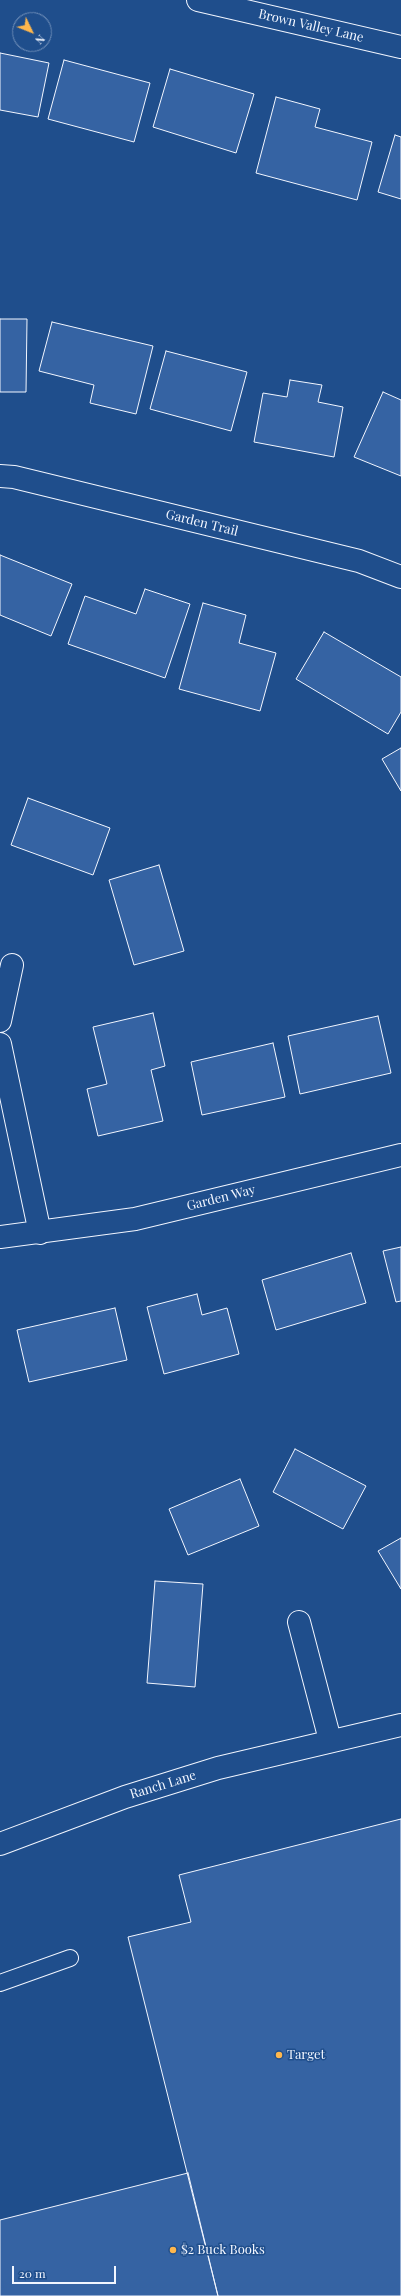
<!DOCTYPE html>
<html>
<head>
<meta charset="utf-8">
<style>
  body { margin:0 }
  #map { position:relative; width:401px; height:2296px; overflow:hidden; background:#1f4e8c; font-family:"Playfair Display",serif }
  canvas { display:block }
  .north { position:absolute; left:12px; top:12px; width:40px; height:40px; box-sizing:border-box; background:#1f4e8c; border:1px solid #7391ba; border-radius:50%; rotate:133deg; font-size:11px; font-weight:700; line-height:16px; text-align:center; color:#f2f6ff }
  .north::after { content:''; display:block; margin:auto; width:14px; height:18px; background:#ffb74d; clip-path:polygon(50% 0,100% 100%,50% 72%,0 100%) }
  .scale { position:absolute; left:12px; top:2266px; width:104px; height:18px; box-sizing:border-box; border:2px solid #f2f6ff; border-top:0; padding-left:5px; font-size:12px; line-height:14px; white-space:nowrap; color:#f2f6ff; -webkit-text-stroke:3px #1f4e8c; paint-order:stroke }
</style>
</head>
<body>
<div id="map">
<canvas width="401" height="2296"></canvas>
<div class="north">N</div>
<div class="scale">20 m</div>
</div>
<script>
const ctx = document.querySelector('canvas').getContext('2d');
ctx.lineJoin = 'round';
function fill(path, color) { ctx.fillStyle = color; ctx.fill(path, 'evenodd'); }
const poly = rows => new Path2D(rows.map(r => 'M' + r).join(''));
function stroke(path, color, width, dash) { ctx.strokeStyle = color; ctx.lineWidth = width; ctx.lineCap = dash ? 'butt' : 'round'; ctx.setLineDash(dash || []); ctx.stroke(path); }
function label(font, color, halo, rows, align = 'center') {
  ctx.font = font + ' "Playfair Display",serif'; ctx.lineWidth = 3; ctx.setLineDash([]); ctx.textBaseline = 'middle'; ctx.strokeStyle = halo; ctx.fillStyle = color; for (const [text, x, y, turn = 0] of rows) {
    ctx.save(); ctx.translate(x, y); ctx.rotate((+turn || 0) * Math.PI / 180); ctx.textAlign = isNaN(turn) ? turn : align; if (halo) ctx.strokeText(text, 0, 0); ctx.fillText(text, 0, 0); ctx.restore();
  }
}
const building = poly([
  [0,53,49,63,38,117,0,110,0,53],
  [64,60,150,83,134,142,48,119,64,60],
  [170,69,254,94,236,153,153,127,170,69],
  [276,97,320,109,315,127,372,142,357,200,256,173,276,97],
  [395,135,401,137,401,199,378,192,395,135],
  [0,319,27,319,26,392,0,392,0,319],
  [52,322,153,346,136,414,90,403,94,385,39,371,52,322],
  [166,351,247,372,231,431,150,409,166,351],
  [290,380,322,385,318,402,343,407,334,457,254,442,263,393,287,397,290,380],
  [383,392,401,400,401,476,354,457,383,392],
  [0,555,72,584,51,636,0,615,0,555],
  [145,589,190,604,165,678,68,644,85,596,136,614,145,589],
  [203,603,246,615,239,643,276,653,260,711,179,689,203,603],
  [324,632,401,677,401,712,388,734,296,679,324,632],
  [401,748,401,791,382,759,401,748],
  [28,798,110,828,93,875,11,845,28,798],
  [159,865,184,951,134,965,109,880,159,865],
  [153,1013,165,1066,151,1070,163,1121,98,1136,87,1089,107,1084,93,1027,153,1013],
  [378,1016,391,1073,300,1094,288,1036,378,1016],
  [273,1043,285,1097,202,1115,191,1062,273,1043],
  [401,1247,401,1301,396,1302,383,1251,401,1247],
  [351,1253,366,1303,276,1330,262,1280,351,1253],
  [197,1294,202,1315,227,1308,239,1354,164,1374,147,1307,197,1294],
  [115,1308,127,1360,29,1382,17,1330,115,1308],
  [295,1449,366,1486,343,1529,273,1492,295,1449],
  [240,1479,259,1526,188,1555,169,1509,240,1479],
  [401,1538,401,1589,378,1551,401,1538],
  [155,1581,203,1584,195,1687,147,1683,155,1581],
  [401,1819,401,2296,218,2296,128,1937,191,1922,179,1875,401,1819],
  [188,2173,218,2296,0,2296,0,2220,188,2173]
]);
fill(building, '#3563a3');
stroke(building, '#f2f6ff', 1);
const lane = poly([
  [0,1983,70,1958]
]);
const street = poly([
  [198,0,401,47],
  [0,476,14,477,359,561,401,577],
  [0,1021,12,965],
  [0,1044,40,1233],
  [0,1237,135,1219,401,1155],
  [299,1622,330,1740],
  [0,1844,125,1797,218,1768,401,1725]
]);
stroke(lane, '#f2f6ff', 18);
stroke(street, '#f2f6ff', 24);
stroke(lane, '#1f4e8c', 16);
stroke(street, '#1f4e8c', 22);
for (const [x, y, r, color] of [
  [279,2055,4,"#ffb74d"],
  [173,2250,4,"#ffb74d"]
]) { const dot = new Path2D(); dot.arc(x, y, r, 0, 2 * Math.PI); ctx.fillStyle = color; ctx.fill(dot); stroke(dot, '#1f4e8c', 1.5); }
label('13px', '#f2f6ff', '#1f4e8c', [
  ["Brown Valley Lane",311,26,13],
  ["Garden Trail",202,523,14],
  ["Garden Way",221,1198,-14],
  ["Ranch Lane",163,1785,-17]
]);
label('13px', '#f2f6ff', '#1f4e8c', [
  ["Target",287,2055],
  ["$2 Buck Books",181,2250]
], 'left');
</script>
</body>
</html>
